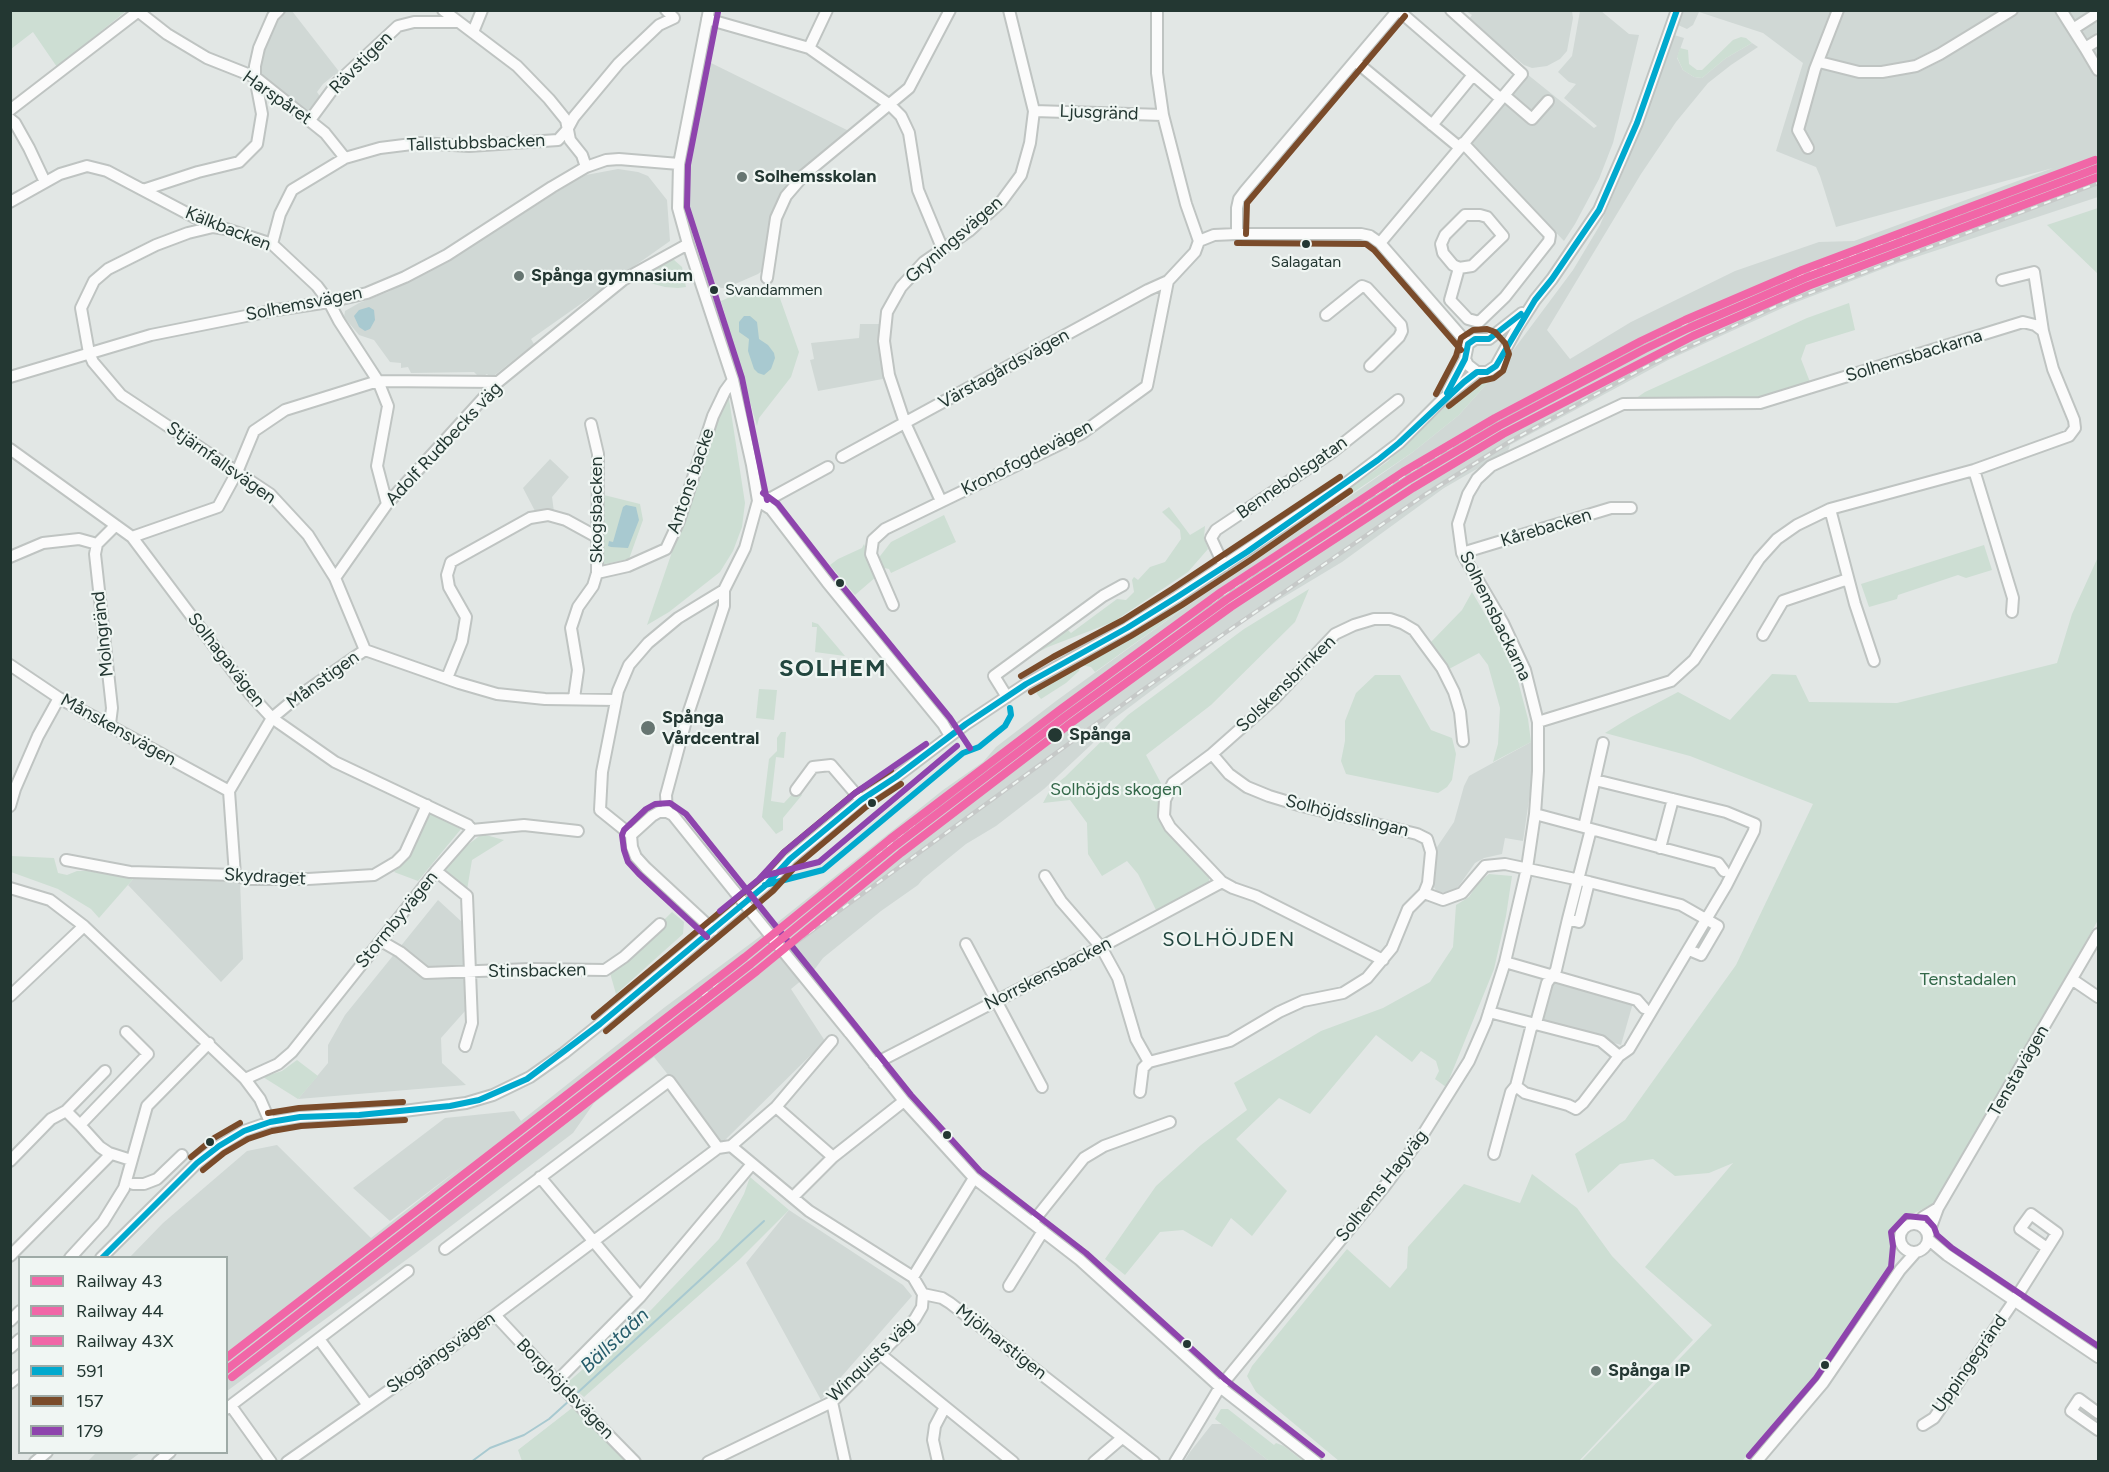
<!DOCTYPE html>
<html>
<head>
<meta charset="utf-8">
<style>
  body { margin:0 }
  #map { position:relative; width:2109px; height:1472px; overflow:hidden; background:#e2e7e5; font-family:Figtree,sans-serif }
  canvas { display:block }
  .frame { position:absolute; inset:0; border:12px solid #233732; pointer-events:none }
  .legend { position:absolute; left:18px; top:1256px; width:210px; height:198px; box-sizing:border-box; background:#f0f6f3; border:2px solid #9eaaa6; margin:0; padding:8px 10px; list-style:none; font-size:18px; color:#233732 }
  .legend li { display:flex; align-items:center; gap:12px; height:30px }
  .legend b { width:30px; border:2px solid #9eaaa6 }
</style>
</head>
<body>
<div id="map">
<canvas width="2109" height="1472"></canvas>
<div class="frame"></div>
<ul class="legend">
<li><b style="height:8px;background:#f166a7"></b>Railway 43</li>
<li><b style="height:8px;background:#f166a7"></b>Railway 44</li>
<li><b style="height:8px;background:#f166a7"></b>Railway 43X</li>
<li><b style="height:8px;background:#00a9ce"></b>591</li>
<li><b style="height:8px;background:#7a4b2a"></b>157</li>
<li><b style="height:8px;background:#8e44ad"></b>179</li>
</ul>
</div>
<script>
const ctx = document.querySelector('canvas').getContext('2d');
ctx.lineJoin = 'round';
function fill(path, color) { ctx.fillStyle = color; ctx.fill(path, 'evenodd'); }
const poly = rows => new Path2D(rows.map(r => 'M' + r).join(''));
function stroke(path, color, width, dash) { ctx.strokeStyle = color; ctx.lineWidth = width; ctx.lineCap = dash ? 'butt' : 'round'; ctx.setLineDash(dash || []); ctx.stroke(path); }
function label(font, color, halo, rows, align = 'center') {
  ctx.font = font + ' Figtree,sans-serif'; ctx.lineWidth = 4.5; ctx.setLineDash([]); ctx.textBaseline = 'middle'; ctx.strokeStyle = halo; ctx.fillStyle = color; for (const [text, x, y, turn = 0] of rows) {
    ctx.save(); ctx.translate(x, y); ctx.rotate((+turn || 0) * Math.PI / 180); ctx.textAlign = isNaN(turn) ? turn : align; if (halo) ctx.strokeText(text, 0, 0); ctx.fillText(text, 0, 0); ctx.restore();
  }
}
fill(poly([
  [286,11,292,11,341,74,337,78,334,75,323,84,317,92,321,98,309,114,264,80,259,67,263,48,275,18],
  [1466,11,1572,11,1573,18,1567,51,1560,59,1547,66,1532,68,1524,65,1468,20,1472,15],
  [1580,11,1601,11,1629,34,1639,35,1613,143,1599,179,1575,224,1564,241,1469,142,1527,74,1594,128,1597,126,1564,98,1576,84,1569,82,1558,72,1572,56],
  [1684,11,2098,11,2098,197,1898,263,1789,305,1668,360,1510,445,1508,451,1444,488,1342,562,1244,621,1111,721,1092,744,1044,789,996,826,966,844,923,879,918,885,881,911,823,958,814,970,791,989,825,1041,722,1143,654,1057,594,1103,573,1133,417,1252,227,1391,226,1258,129,1258,163,1223,247,1151,277,1145,371,1238,464,1165,390,1221,353,1188,445,1118,514,1111,521,1121,665,1007,758,938,943,790,983,762,996,747,1056,701,1235,571,1296,532,1332,505,1336,506,1413,452,1459,415,1497,372,1573,270,1600,225,1626,165,1674,35,1684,38,1677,58,1683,70,1694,77,1702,78,1726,58,1752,43,1758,47,1731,65,1708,83,1676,122,1641,174,1547,330,1570,359,1631,322,1735,271,1819,242,1854,241,2053,168,1836,227,1820,176,1816,167,1776,151,1803,63,1763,33,1699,12,1693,25,1687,29,1678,25],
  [705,60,849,131,807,167,778,200,770,216,763,270,758,274,726,288,721,288,711,280,687,207,686,187,687,165],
  [618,169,638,172,648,176,667,200,670,241,531,339,534,344,491,378,487,374,480,378,474,372,411,373,408,367,401,368,401,363,390,362,374,340,359,335,344,317,345,311,359,303,388,292,447,261,574,181,586,175],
  [860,324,882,324,888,378,818,391,810,360,814,359,811,343,859,338],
  [550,459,569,477,552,497,554,512,535,511,523,488],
  [1531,742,1531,786,1523,841,1505,838,1502,854,1484,858,1475,863,1458,887,1453,892,1437,892,1432,884,1435,850,1454,822,1464,786,1469,776],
  [134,878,240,880,243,959,221,982,128,885],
  [438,900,462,922,465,1011,441,1038,442,1063,466,1085,298,1099,328,1063,328,1045,345,1015],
  [1551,980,1633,1003,1621,1045,1539,1022],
  [789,1210,903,1285,912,1296,821,1400,746,1263],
  [1212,1424,1222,1424,1269,1461,1186,1462,1185,1460,1190,1452],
  [96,1453,96,1452,140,1453,129,1461,88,1461]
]), '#d0d8d5');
fill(poly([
  [11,11,126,11,57,67,33,32,11,49],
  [1741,37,1746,38,1752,43,1726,58,1702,78,1694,77,1683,70,1677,57,1680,48,1688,50,1689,64,1697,70,1702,70,1733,40],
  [2098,208,2098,274,2047,225],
  [673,259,682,267,686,287,678,288,665,287,646,282,638,278,657,266],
  [757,285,763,289,776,287,799,352,791,377,759,418,757,426,721,301],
  [1849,303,1855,330,1806,345,1801,359,1810,382,1757,398,1635,399,1645,392,1807,318],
  [1497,372,1459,415,1413,452,1314,519,1312,514,1387,462,1475,379,1490,376],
  [725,397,729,399,745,503,742,527,733,551,720,572,669,612,647,625],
  [604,495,640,504,643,520,629,559,600,565],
  [1169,507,1190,535,1205,526,1204,538,1208,549,1188,572,1113,622,1048,647,1035,654,1034,652,1066,628,1071,633,1117,599,1126,600,1134,592,1132,580,1134,577,1138,580,1150,567,1165,562,1181,539,1180,530,1162,512],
  [944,515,956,542,891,573,889,569,880,567,877,560,891,542],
  [1295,526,1296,532,1235,571,1095,672,1091,667,1081,665,1079,671,1066,683,1041,699,1037,694,1034,687,1066,669,1068,664,1100,650,1163,617],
  [864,544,877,576,855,595,830,565,838,559,862,548],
  [1984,545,1992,570,1966,578,1958,575,1898,595,1897,599,1869,607,1861,584],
  [2098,557,2098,920,2001,1093,1933,1204,1908,1216,1891,1240,1888,1270,1793,1407,1742,1461,1581,1461,1712,1325,1645,1267,1733,1163,1709,1173,1675,1176,1653,1159,1620,1164,1588,1193,1575,1154,1625,1120,1736,965,1813,804,1690,756,1605,733,1631,717,1678,692,1730,720,1772,674,1796,675,1809,702,1897,703,2057,663,2072,614],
  [1309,589,1295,622,1211,705,1146,755,1163,787,1159,805,1166,830,1209,878,1209,884,1157,912,1138,874,1127,861,1102,876,1088,854,1087,823,1070,800,1043,803,1051,788,1065,777,1128,715,1244,629],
  [1472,592,1513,662,1528,719,1531,742,1493,762,1498,744,1500,708,1488,665,1479,653,1449,669,1430,643,1462,610],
  [812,622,818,624,845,656,815,652,817,627,812,627],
  [1375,675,1400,675,1431,730,1452,738,1456,754,1452,780,1447,787,1438,793,1346,774,1341,761,1345,741,1345,721,1356,693],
  [759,689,777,690,774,720,756,718],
  [781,732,786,732,784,758,776,757,771,801,784,803,796,790,802,795,783,818,783,830,776,834,762,817,769,759,777,751,777,738],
  [430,814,461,829,418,881,394,872,411,855],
  [482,834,504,840,472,860,467,890,444,872,465,847],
  [11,856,54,858,58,873,67,875,77,871,88,871,134,878,99,918,91,909,58,889,11,872],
  [1489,874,1512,876,1506,916,1494,969,1446,1087,1435,1079,1439,1071,1436,1061,1421,1051,1412,1062,1376,1035,1310,1114,1279,1098,1236,1139,1287,1191,1252,1236,1231,1218,1212,1247,1183,1230,1160,1232,1125,1275,1105,1259,1156,1186,1201,1145,1247,1110,1234,1083,1321,1031,1383,1008,1430,982,1453,947,1456,905,1469,897,1478,883],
  [672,912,684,922,683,934,616,994,610,973],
  [297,1060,318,1076,298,1099,263,1077,282,1071],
  [1532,1174,1577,1208,1612,1256,1693,1340,1579,1461,1339,1461,1256,1392,1247,1376,1252,1366,1347,1249,1390,1288,1407,1268,1408,1247,1464,1184,1520,1203],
  [750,1177,789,1210,739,1260,584,1397,567,1383,651,1310,719,1239,744,1194],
  [572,1408,626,1461,522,1461,518,1450],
  [1221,1409,1228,1409,1274,1445,1276,1443,1284,1446,1303,1461,1269,1461,1215,1419]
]), '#cdded3');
fill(poly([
  [369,307,374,310,375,320,370,329,365,331,359,327,354,316,359,310],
  [744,316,750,316,757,322,759,339,768,345,774,353,775,358,771,369,764,375,758,373,754,369,748,351,749,339,739,332,739,322],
  [626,505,636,507,639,520,628,548,611,547,608,546,609,541,613,542,623,507]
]), '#a8c9d0');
stroke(poly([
  [574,1396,764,1221],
  [471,1462,490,1448,524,1435,549,1419,570,1400]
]), '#a8c9d0', 2);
const minor = poly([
  [443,10,517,66,549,99,566,120,570,140,582,155,586,167],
  [1398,10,1501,99],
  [2061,10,2085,48],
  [139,12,167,34,207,58,255,77,325,133,345,158],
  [707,19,809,48,890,105,901,116,909,133,918,190,943,250],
  [2073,29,2098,13],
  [473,32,482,10],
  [2098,40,2085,48,2098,70],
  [809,48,827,10],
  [1355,61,1459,147],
  [1819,62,1859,72,1882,72,1916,66,1940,54,2012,10],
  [1504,95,1532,119,1548,101],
  [10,110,140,10],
  [1034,111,1163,115],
  [10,119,15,123,29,148,45,182],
  [310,120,338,82,398,26,414,22,458,22],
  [1432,125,1473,75],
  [1808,148,1798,130,1815,69,1838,10],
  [143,190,198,172,239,162,257,144,262,114,255,77,255,66,259,48,273,16,279,10],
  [10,202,60,174,87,166,107,171,213,227,226,229,272,244,317,286,329,302,339,321,378,381,388,406,377,466,387,504],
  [213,227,188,233,156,245,108,269,94,281,81,308,89,353,93,362,121,395,270,494,308,535,335,578,365,650,459,683,497,694,545,699,616,700],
  [1237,234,1237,208,1239,199,1245,191,1398,10],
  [1199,241,1214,235,1237,234,1361,234,1370,236,1380,243,1468,344],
  [1380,243,1522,74,1451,10],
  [272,244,280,214,292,190,345,158,380,148,420,143,469,146,558,140,567,130,574,117,619,63,659,25,674,18,666,10],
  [1459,268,1453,265,1443,253,1441,244,1445,235,1465,215,1480,215,1487,217,1503,236,1472,266,1459,268,1450,300,1468,319,1479,322,1505,297,1549,241,1550,235,1463,143],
  [767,278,776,218,786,196,804,175,909,88,950,10],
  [2002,280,2034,272,2043,331],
  [1326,315,1362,286,1367,288,1401,325,1402,331,1399,337,1370,366],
  [1465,359,1468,365,1477,372,1487,372,1496,366,1517,328,1535,300,1552,279,1599,210,1637,123,1677,10],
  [10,377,151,335,276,310,329,302,367,293,405,277,447,255,552,187,586,167,606,160,619,159,679,164],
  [1448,391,1465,359,1468,344,1475,339,1489,339,1522,313],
  [10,449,132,537,250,694,272,718,335,762,468,825,472,830],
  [842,457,1148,290,1168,281],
  [1974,470,2013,598,2012,612],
  [758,501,771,509,827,582,943,724,950,736],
  [758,501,773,497,828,467],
  [941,501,905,423,889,375,884,341,887,312,901,287,924,262,969,231,1001,202,1021,175,1030,143,1034,111,1009,10],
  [1830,509,1855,604,1874,661],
  [132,537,218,507,237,472,254,431,285,410,378,381,498,382],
  [97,544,95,554,112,708,110,724],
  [1462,553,1611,508,1631,508],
  [10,557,43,543,79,539,97,544,115,526],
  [1224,566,1211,538,1216,530,1331,453,1398,400],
  [597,573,628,566,666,549,679,521,713,416,725,391,733,380],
  [335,578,387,504,498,382,623,280,688,244],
  [893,605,871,554,873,540,885,529,1081,434,1147,386,1168,281,1195,252,1199,241,1186,204,1163,115,1157,73,1157,10],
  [1763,635,1783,601,1848,579],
  [10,665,59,698,229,791],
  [447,678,462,641,466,617,449,587,447,575,451,562,530,518,548,515,566,520,597,537],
  [1007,697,994,676,1103,596,1123,585],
  [574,698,578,670,571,628,578,607,593,586,597,573,598,454,591,424],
  [796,790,813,767,831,765,861,800],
  [10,806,15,789,38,736,59,698],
  [667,812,666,795,687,717,724,606,724,590],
  [1535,814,1718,863,1724,871],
  [1584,827,1603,743],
  [631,835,600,810,602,772,618,691,629,665,648,643,678,618,724,590,745,548,758,501,752,465,733,380,688,244,678,208,679,164,709,10],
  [1660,848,1673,799],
  [66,860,130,872,235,875,246,879,308,879,374,875,396,862,405,853,427,805],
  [436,871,467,896,472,1023,465,1046],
  [235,875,229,791,272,718,296,698,365,650],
  [1045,876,1061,901,1101,947,1118,978,1136,1039,1149,1062],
  [1222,882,1170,827,1164,816,1165,800,1173,783,1212,754,1274,699,1335,634,1354,625,1374,619,1390,619,1402,623,1414,630,1442,668,1454,692,1460,712,1463,741],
  [1589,882,1681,905,1718,926,1701,955,1689,950],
  [10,888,50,900,84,926,245,1079,260,1099,270,1122],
  [1424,893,1443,900,1462,893,1485,866,1505,864,1589,882,1579,922,1568,919,1556,970,1547,983,1536,1023,1531,1028,1516,1086,1511,1092,1494,1154],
  [1568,919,1591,829],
  [713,930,646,868,636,857,632,847,631,835,652,816,659,812,667,812,673,815,735,892],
  [381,941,400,952,426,973,531,969,605,970,624,957,660,924],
  [966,944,1042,1087],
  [1505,962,1637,1000,1644,1008],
  [2073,980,2098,997],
  [10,996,84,926],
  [1489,1012,1601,1041,1619,1056],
  [126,1032,148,1054,80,1125,100,1147,109,1153,131,1160],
  [849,1032,904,1101,974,1178,1080,1260,1220,1387,1316,1462],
  [874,1064,1101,947,1222,882,1233,888,1256,896,1383,960],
  [245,1079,278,1064,292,1052,436,871,472,830,524,825,578,831],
  [1516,1086,1525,1093,1568,1105,1576,1109,1583,1103,1619,1056,1629,1049,1726,886,1754,831,1755,824,1726,812,1595,780],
  [1140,1092,1143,1068,1149,1062,1230,1041,1279,1012,1303,1001,1343,993,1367,978,1392,948,1408,909,1424,893,1428,883,1431,852,1427,839,1417,834,1302,806,1269,796,1247,787,1229,774,1212,754],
  [776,1107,833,1157],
  [80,1125,66,1111,105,1071],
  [731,1146,809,1211,913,1277,923,1294,942,1298,950,1303,1154,1462],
  [10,1161,51,1119,66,1111],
  [540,1177,640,1297],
  [133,1184,144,1184,157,1179,182,1155],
  [793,1197,833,1157,904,1101],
  [1032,1223,1084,1158,1104,1146,1170,1122],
  '1900 1238a14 14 0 1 1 28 0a14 14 0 1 1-28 0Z',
  [1917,1224,1923,1217,1938,1208],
  [1928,1235,1938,1208,2098,934],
  [1929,1240,1947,1255,2098,1357],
  [445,1249,669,1081,718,1148],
  [10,1256,111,1154],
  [70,1258,103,1222,124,1188,147,1106,209,1043],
  [101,1258,197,1163,219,1146,244,1131,270,1122,300,1117,404,1111,466,1103,493,1095,530,1077,564,1053,600,1024,767,884,790,859,861,800,896,777,966,724,1026,684,1127,628,1177,597,1345,484,1399,443,1443,399,1477,372],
  [913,1277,974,1178],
  [1009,1286,1043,1231],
  [495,1315,579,1405,635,1462],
  [10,1321,20,1311],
  [319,1339,367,1404],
  [10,1348,20,1339],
  [880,1354,1013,1462],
  [557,1381,640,1297,752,1164],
  [10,1383,20,1375],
  [832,1402,845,1462],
  [231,1406,271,1462],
  [226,1409,408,1271],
  [2098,1413,2079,1399,2071,1411,2098,1430],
  [1923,1425,1934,1418,2014,1301,2057,1233,2031,1214,2020,1229,2047,1248],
  [35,1462,47,1452],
  [158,1462,170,1452],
  [287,1462,471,1333,718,1148,731,1146,776,1107,832,1041],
  [708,1462,832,1402,915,1319,922,1307,923,1294],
  [938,1462,933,1440,935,1426,945,1407],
  [1094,1462,1122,1438],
  [1175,1462,1220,1387,1384,1187,1422,1136,1469,1061,1486,1022,1505,962,1527,868,1535,814,1538,771,1538,722,1525,670,1503,623,1462,553,1458,524,1468,494,1477,479,1491,466,1623,404,1760,403,2023,322,2035,325,2043,331,2053,369,2074,420,2075,428,2069,436,1974,470,1830,509,1797,525,1777,539,1759,559,1694,660,1671,681,1538,722],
  [1756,1462,1823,1383,1900,1270,1915,1253]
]);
stroke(minor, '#bfc4c2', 14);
stroke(minor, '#fbfbfb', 10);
const rail = poly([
  [707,1007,1144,689,1423,496,1509,442,1651,364,1781,304,2098,183],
  [661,1034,747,956,943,802,1073,703,1173,629,1286,552,1405,475,1497,420,1546,394,1643,343,1743,297,2098,161]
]);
stroke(rail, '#c6c9c8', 4.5);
stroke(rail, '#f0f6f3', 2, [7]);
const minorBridge = poly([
  [735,892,849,1032]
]);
stroke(minorBridge, '#bfc4c2', 14, []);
stroke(minorBridge, '#fbfbfb', 10);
stroke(poly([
  [1447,393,1465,359,1468,344,1475,339,1489,339,1521,314],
  [765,885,823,870,963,753,979,747,1005,726,1011,715,1010,708],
  [102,1258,197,1163,219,1146,244,1131,270,1122,300,1117,359,1115,450,1106,479,1100,527,1079,600,1024,767,884,790,859,861,800,896,777,966,724,1026,684,1127,628,1177,597,1247,552,1378,460,1399,443,1464,382,1477,372,1487,372,1496,366,1535,300,1552,279,1599,210,1637,123,1677,10]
]), '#00a9ce', 6);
stroke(poly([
  [1246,234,1247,203,1405,16],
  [1237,243,1366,244,1374,250,1461,350],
  [1436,394,1456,356,1461,338,1473,330,1487,329,1495,332,1505,343,1509,354,1503,371,1494,378,1481,381,1449,406],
  [1021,676,1053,657,1123,620,1172,589,1340,477],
  [1031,692,1131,636,1182,605,1252,559,1350,491],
  [594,1017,761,878,784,852,855,793,891,770],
  [606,1031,773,891,796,866,866,807,901,784],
  [268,1113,299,1108,403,1102],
  [191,1157,214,1138,240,1123],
  [203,1170,224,1153,248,1139,272,1131,301,1126,405,1120]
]), '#7a4b2a', 6);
stroke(poly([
  [718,12,688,165,687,207,742,378,767,500],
  [763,493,778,504,834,576,950,718,970,748],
  [759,879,784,852,855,793,926,744],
  [720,911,763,876,819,862,957,746],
  [707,937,639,874,628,862,624,850,622,835,624,830,646,809,655,804,670,803,686,814,911,1095,980,1171,1086,1253,1226,1380,1322,1455],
  [1749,1456,1816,1378,1891,1267,1893,1246,1891,1232,1906,1216,1926,1218,1934,1227,1937,1235,1952,1248,2098,1346]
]), '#8e44ad', 6);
stroke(poly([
  [226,1370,751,964,895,846,1066,716,1226,600,1408,480,1499,426,1645,349,1689,328,1805,278,2098,168]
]), '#f166a7', 8);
stroke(poly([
  [232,1377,757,971,901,853,1071,723,1231,607,1413,488,1503,434,1693,336,1808,286,2098,177]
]), '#f166a7', 8);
stroke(poly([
  [226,1358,745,957,890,839,1061,709,1221,592,1403,472,1495,418,1641,341,1685,320,1802,270,2095,160]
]), '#f166a7', 8);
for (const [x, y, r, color] of [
  [742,177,6,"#667571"],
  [1306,244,5,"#233732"],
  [519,276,6,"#667571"],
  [714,290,5,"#233732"],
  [840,583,5,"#233732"],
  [648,728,8,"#667571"],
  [1055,735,8,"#233732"],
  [872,803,5,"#233732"],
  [947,1135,5,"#233732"],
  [210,1142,5,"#233732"],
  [1187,1344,5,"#233732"],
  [1825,1365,5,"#233732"],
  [1596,1371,6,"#667571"]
]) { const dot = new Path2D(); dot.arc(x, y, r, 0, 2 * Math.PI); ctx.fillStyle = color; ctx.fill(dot); stroke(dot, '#f0f6f3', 2); }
label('16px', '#233732', '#f0f6f3', [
  ["Salagatan",1306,262],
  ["Svandammen",725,290,"left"]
]);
label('18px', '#233732', '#f0f6f3', [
  ["Rävstigen",361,63,-45],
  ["Harspåret",277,98,35],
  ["Ljusgränd",1099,113,2],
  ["Tallstubbsbacken",476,143,-2],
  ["Kälkbacken",228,229,22],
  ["Gryningsvägen",954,240,-41],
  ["Solhemsvägen",304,304,-11],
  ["Solhemsbackarna",1914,356,-17],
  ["Värstagårdsvägen",1004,369,-29],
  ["Adolf Rudbecks väg",444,444,-47],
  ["Kronofogdevägen",1027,458,-27],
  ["Stjärnfallsvägen",221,463,35],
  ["Bennebolsgatan",1292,478,-35],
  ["Antons backe",691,481,-71],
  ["Skogsbacken",597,510,-90],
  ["Kårebacken",1546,528,-17],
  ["Solhemsbackarna",1495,616,64],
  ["Molngränd",103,634,-96],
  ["Solhagavägen",226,660,52],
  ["Månstigen",323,680,-36],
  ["Solskensbrinken",1286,684,-44],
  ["Månskensvägen",118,730,29],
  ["Solhöjdsslingan",1347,816,14],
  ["Skydraget",265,877,3],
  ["Stormbyvägen",397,920,-51],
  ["Stinsbacken",537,971,-1],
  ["Norrskensbacken",1048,974,-27],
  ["Tenstavägen",2019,1071,-60],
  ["Solhems Hagväg",1382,1186,-52],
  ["Mjölnarstigen",1001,1342,38],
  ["Skogängsvägen",441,1353,-35],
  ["Winquists väg",871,1360,-44],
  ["Uppingegränd",1970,1364,-55],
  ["Borghöjdsvägen",565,1389,46]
]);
label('bold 18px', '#233732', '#f0f6f3', [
  ["Solhemsskolan",754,177],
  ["Spånga gymnasium",531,276],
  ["Spånga",662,718],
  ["Vårdcentral",662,739],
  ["Spånga IP",1608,1371]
], 'left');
label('bold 18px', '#233732', '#f0f6f3', [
  ["Spånga",1069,735]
], 'left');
label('18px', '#336849', '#f0f6f3', [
  ["Solhöjds skogen",1116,790],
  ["Tenstadalen",1968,980]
]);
ctx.letterSpacing = '1.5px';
label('20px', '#22463f', '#f0f6f3', [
  ["SOLHÖJDEN",1229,940]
]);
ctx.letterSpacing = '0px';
label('italic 20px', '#255c6b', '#f0f6f3', [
  ["Bällstaån",615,1341,-43]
]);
ctx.letterSpacing = '1.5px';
label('bold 24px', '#22463f', '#f0f6f3', [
  ["SOLHEM",833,669]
]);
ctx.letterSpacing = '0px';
</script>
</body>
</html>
